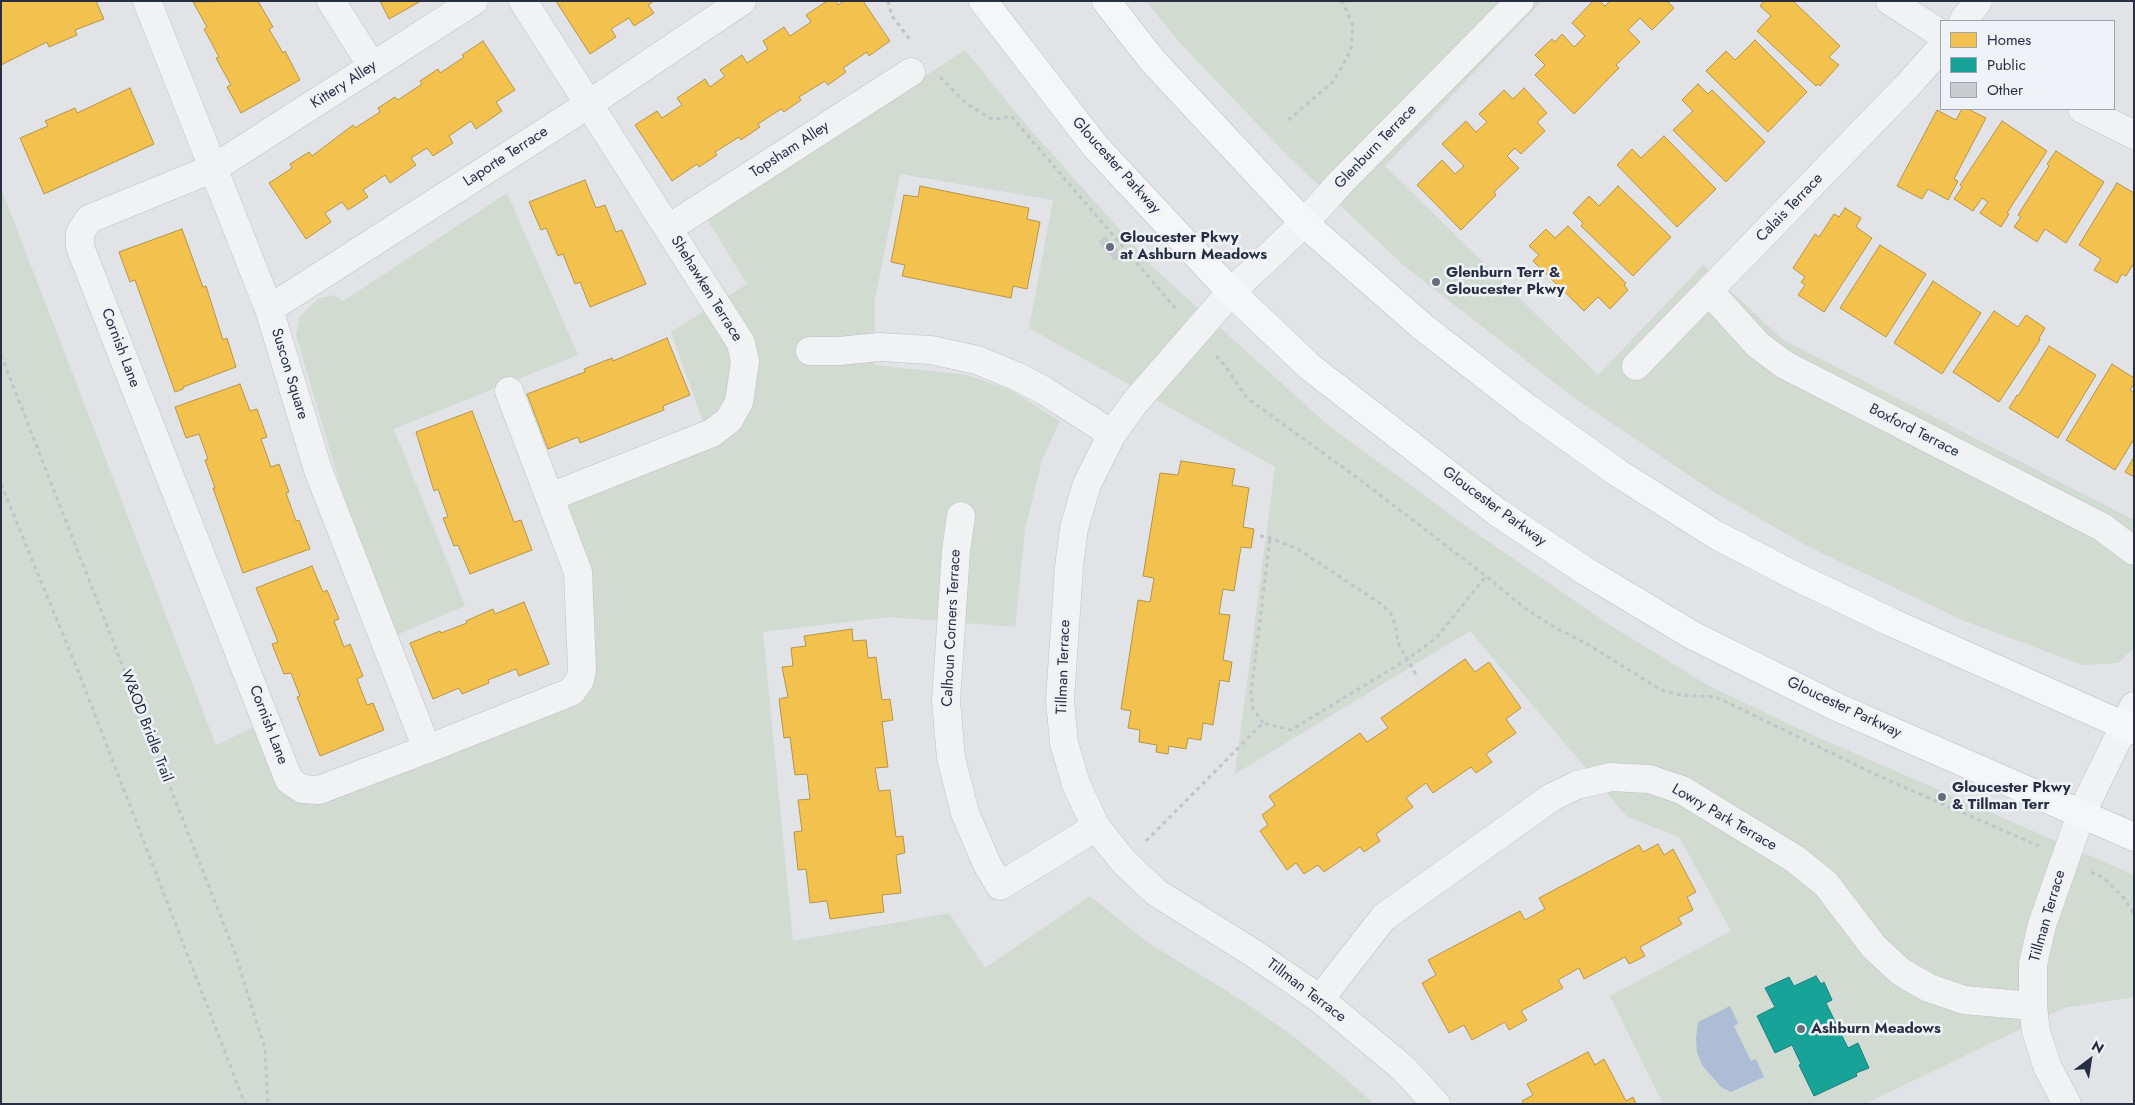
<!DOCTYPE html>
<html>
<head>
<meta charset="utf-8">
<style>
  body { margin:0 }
  #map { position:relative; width:2135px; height:1105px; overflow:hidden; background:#e2e3e7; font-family:Jost,sans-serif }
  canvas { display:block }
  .frame { position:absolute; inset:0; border:2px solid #272e42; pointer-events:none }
  .legend { position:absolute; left:1940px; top:20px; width:175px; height:90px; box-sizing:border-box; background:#eff2f7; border:1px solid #9fa4af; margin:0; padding:6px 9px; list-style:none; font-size:15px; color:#272e42 }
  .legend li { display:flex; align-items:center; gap:10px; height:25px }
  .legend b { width:25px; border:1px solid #9fa4af }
  .north { position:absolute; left:2065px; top:1035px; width:50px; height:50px; -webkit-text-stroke:4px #eff2f7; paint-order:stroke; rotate:31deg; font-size:14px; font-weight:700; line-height:20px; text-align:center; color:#272e42 }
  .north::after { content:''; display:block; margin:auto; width:18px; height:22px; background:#272e42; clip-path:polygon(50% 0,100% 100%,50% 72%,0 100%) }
</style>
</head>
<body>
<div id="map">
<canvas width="2135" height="1105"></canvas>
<div class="frame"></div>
<ul class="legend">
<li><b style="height:14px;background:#f2c14e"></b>Homes</li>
<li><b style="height:14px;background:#17a398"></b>Public</li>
<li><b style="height:14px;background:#cacbcf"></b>Other</li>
</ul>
<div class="north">N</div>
</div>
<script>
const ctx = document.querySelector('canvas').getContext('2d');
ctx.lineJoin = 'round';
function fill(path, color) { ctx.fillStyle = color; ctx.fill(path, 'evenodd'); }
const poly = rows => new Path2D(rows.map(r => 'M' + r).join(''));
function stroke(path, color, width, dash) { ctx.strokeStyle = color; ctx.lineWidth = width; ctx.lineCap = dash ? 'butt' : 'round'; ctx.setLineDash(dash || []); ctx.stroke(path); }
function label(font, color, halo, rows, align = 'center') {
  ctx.font = font + ' Jost,sans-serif'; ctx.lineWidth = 5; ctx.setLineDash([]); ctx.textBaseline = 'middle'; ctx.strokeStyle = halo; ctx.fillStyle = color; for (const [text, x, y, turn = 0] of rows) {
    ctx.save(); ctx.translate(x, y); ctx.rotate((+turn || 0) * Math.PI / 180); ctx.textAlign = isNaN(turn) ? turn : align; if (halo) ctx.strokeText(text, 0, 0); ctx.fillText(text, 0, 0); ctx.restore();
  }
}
fill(poly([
  [1146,1,1542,1,1385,166,1598,375,1703,265,1782,339,2134,520,2134,648,2118,663,2083,665,1962,620,1809,547,1717,494,1573,397,1403,265,1286,154,1179,42],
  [965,50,1028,127,1156,270,1329,426,1476,533,1613,627,1709,686,1806,732,2134,875,2134,997,2064,1008,1865,1104,1663,1104,1610,996,1731,931,1679,837,1627,817,1470,631,1235,774,1275,467,1029,328,1053,200,900,174,875,299,875,365,968,375,1012,391,1060,421,1042,460,1025,530,1015,627,889,617,763,632,793,941,949,913,985,968,1090,896,1147,942,1243,1001,1293,1036,1345,1078,1374,1104,1,1104,1,188,216,745,254,727,283,794,312,805,576,700,591,689,592,612,586,564,567,500,712,447,671,332,747,284,707,219],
  [507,193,578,355,394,429,465,606,394,636,354,532,296,335,300,316,319,298,333,295,343,301]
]), '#d1dbd2');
fill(poly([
  [1730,1006,1738,1023,1734,1026,1751,1061,1756,1059,1764,1077,1731,1092,1721,1087,1702,1065,1697,1052,1696,1039,1698,1022]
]), '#aebcd5');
const homes = poly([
  [1,1,96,1,104,19,75,30,77,35,49,47,47,42,1,65,1,1],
  [258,1,273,27,269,29,283,53,285,51,300,80,241,113,227,87,231,85,216,58,219,57,204,29,207,27,193,2,258,1],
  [380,1,421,1,389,19,380,1],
  [556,1,654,1,648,5,654,13,634,26,629,18,611,29,616,37,590,54,556,1],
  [827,1,836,1,838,5,844,1,863,1,890,41,869,56,867,52,843,68,846,72,828,85,825,81,799,97,801,100,784,112,781,109,758,124,760,127,741,140,739,137,715,152,717,155,699,167,697,164,672,181,635,125,657,111,662,118,682,105,677,98,705,79,710,87,725,76,720,70,742,55,747,63,768,49,763,41,784,27,790,36,811,22,806,15,827,1],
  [1593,1,1600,1,1605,6,1610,1,1667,1,1674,8,1652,30,1640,18,1628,30,1640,42,1616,65,1619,68,1574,114,1535,75,1545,65,1535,55,1552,39,1555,42,1562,34,1574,47,1585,36,1572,23,1593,1],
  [1764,1,1793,1,1840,46,1829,57,1839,65,1820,86,1818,84,1816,86,1757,31,1771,16,1760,6,1764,1],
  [1755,40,1807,92,1768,132,1706,71,1726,51,1735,60,1755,40],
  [483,41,515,90,496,102,502,111,476,129,471,121,449,136,453,143,433,156,427,148,411,158,416,165,390,183,385,175,363,190,368,197,348,210,342,202,325,213,331,222,306,239,269,183,292,168,290,164,309,152,312,156,353,125,355,128,380,112,378,108,395,97,398,100,422,84,420,81,438,69,440,73,464,57,462,55,483,41],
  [1698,84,1708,94,1712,90,1765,142,1726,182,1673,130,1693,111,1682,100,1698,84],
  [130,88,154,144,44,194,20,138,48,126,45,121,75,108,77,113,130,88],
  [1524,88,1547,113,1537,122,1545,131,1521,154,1515,148,1507,156,1519,168,1494,192,1496,195,1461,230,1417,185,1442,160,1455,174,1464,166,1442,144,1466,121,1476,132,1487,122,1479,114,1504,90,1513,99,1524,88],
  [1962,109,1968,109,1986,118,1954,179,1958,181,1948,200,1928,189,1922,199,1897,186,1937,110,1956,120,1962,109],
  [2002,121,2047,151,2007,213,2009,214,2001,227,1980,213,1988,202,1982,198,1973,211,1954,199,1962,187,1960,185,2002,121],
  [1664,136,1716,189,1677,227,1617,165,1632,149,1641,158,1664,136],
  [2056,151,2104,182,2066,243,2045,229,2037,242,2014,227,2021,217,2018,215,2049,166,2047,164,2056,151],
  [585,180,596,208,605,205,616,232,622,230,646,284,590,307,580,282,575,284,563,254,558,256,546,228,541,230,529,202,585,180],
  [2117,183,2134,193,2134,263,2126,276,2122,274,2117,283,2094,270,2101,259,2079,245,2117,183],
  [920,186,1029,208,1027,219,1040,222,1027,289,1013,286,1011,298,902,276,905,265,891,262,904,195,918,197,920,186],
  [1618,186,1671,237,1633,276,1581,226,1583,223,1573,213,1589,196,1599,206,1618,186],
  [1845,208,1861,218,1856,227,1872,238,1824,312,1798,295,1805,285,1801,282,1805,277,1793,268,1815,234,1819,237,1834,214,1839,217,1845,208],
  [1568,226,1626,283,1624,285,1628,290,1610,309,1598,297,1584,311,1533,261,1539,255,1529,246,1546,229,1555,238,1568,226],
  [182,229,203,287,206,286,223,340,227,338,236,367,183,387,183,389,175,392,135,280,130,282,119,252,182,229],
  [1880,245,1926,274,1886,337,1840,308,1880,245],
  [1933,281,1981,313,1942,374,1894,343,1933,281],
  [1994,311,2018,327,2026,315,2045,328,2039,338,2040,340,1999,402,1953,372,1994,311],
  [667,338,690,395,663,406,664,410,580,443,578,437,548,449,527,394,585,372,584,369,612,358,613,361,667,338],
  [2049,346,2096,375,2058,438,2009,408,2017,395,2018,396,2049,346],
  [2112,364,2134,378,2134,384,2130,390,2134,393,2134,439,2115,470,2066,440,2112,364],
  [240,384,250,411,257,409,267,437,261,439,271,467,279,464,289,492,286,493,296,521,299,520,310,549,243,573,213,488,215,488,205,460,208,459,199,434,186,438,175,407,240,384],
  [472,411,514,522,521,520,532,550,470,574,458,545,454,546,443,518,448,517,438,489,434,491,416,432,472,411],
  [2134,457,2134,477,2125,472,2134,457],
  [1181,461,1235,469,1232,485,1249,488,1243,527,1254,529,1251,548,1241,547,1234,591,1223,589,1219,614,1230,615,1223,660,1232,662,1229,682,1220,680,1213,725,1203,723,1201,740,1188,738,1186,749,1169,746,1168,754,1156,752,1157,745,1139,742,1140,730,1128,728,1131,711,1121,709,1138,600,1150,602,1154,578,1143,576,1160,473,1178,475,1181,461],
  [312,566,323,592,327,590,339,619,334,621,344,647,350,644,363,676,357,679,367,705,373,703,384,730,320,756,297,697,300,696,291,673,284,674,272,644,278,642,256,588,312,566],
  [524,602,549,664,519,676,516,669,488,680,489,683,462,694,459,688,433,699,410,643,440,631,441,633,467,623,466,621,493,609,495,614,524,602],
  [852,629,853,641,866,640,868,658,876,657,882,700,890,699,893,720,882,722,888,767,875,768,879,791,890,790,896,837,903,836,905,853,896,855,901,893,882,895,884,912,830,919,827,901,810,903,806,869,798,870,794,832,802,831,798,800,810,799,807,774,795,775,790,737,784,738,779,699,788,697,782,667,793,666,791,648,806,646,804,636,852,629],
  [1465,659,1475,672,1489,662,1521,708,1506,719,1516,733,1486,754,1492,762,1476,773,1471,767,1433,793,1426,783,1406,798,1413,807,1376,834,1380,841,1364,852,1360,847,1324,872,1318,865,1304,874,1296,863,1287,870,1260,831,1268,825,1262,815,1275,805,1269,796,1360,733,1367,742,1388,728,1381,718,1465,659],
  [1658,844,1664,855,1673,849,1696,892,1687,897,1693,910,1678,918,1682,924,1640,947,1645,956,1629,964,1625,957,1584,979,1579,968,1558,980,1563,988,1521,1011,1527,1020,1509,1030,1505,1022,1472,1040,1464,1025,1449,1033,1422,983,1436,975,1428,960,1520,911,1525,920,1545,909,1539,898,1639,845,1643,852,1658,844],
  [1588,1052,1595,1065,1604,1059,1626,1101,1633,1097,1636,1104,1524,1104,1522,1101,1533,1095,1527,1084,1588,1052]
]);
fill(homes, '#f2c14e');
stroke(homes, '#b5954a', 1);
const public = poly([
  [1816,976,1821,984,1824,982,1832,1000,1826,1003,1848,1048,1858,1043,1869,1068,1856,1073,1857,1076,1814,1096,1799,1065,1801,1064,1792,1045,1775,1053,1757,1016,1775,1007,1765,988,1789,977,1794,986,1816,976]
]);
fill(public, '#17a398');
stroke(public, '#1c807e', 1);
fill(poly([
  [1105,236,1122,254,1115,261,1098,242]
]), '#cacbcf');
const minor = poly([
  [147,1,269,309,318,470,427,749],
  [331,1,372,66],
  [474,1,214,168,89,219,80,233,80,247,289,780,302,789,319,790,427,749,571,692,580,680,582,670,578,572,509,391],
  [523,1,741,343,745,362,739,402,729,420,712,433,550,497],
  [1890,1,1941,34],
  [1963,21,1978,1],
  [2082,109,2134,135],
  [669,228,911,72],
  [1709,291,1758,345,1785,365,2102,527,2134,551],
  [269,309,589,104,742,1],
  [810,351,839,351,879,347,931,350,977,360,1016,376,1043,390,1112,434],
  [1636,366,1908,85,1941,48],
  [961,516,956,551,946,701,951,758,965,813,987,864,1000,886,1096,827],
  [1320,999,1384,917,1552,797,1577,785,1611,777,1649,779,1682,790,1795,859,1826,884,1874,947,1901,972,1929,988,1964,1000,2033,1006],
  [1436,1104,1403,1068,1320,999,1253,953,1157,893,1124,862,1096,827,1076,784,1064,743,1060,700,1069,567,1074,528,1087,484,1112,434,1136,401,1231,292,1304,223,1342,181,1520,1],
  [2067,1104,2047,1066,2036,1031,2033,1006,2033,964,2042,925,2081,814,2134,706]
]);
const major = poly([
  [983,1,1095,146,1231,292,1310,367,1497,512,1587,572,1692,635,1839,708,2134,837],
  [1106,1,1152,60,1304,223,1424,328,1527,408,1618,473,1716,535,1799,578,1893,623,2134,730]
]);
stroke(minor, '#c0c1c5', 29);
stroke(major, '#bec0c5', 29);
stroke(poly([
  [888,1,892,16,911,41],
  [940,77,967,104,993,120,1011,116,1177,310],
  [1288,120,1333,82,1351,50,1353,26,1344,5,1341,1],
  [1,355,235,953,265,1049,268,1104],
  [1216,356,1226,367,1247,398,1359,479,1486,576,1526,609,1556,628,1589,645,1661,690,1680,695,1716,697,1881,777,2039,846],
  [1,484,80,676,245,1104],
  [1260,536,1270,538,1298,549,1381,604,1391,614,1396,627,1398,643,1418,678],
  [1263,723,1253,709,1251,693,1270,538],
  [1146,841,1263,723,1291,730,1408,659,1437,637,1486,576],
  [2091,872,2104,878,2125,899,2134,914]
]), '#c3c4c9', 3, [4, 4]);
stroke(minor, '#f1f2f4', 28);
stroke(major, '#f5f6f7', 28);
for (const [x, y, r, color] of [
  [1110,247,5,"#686d7c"],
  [1436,282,5,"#686d7c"],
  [1942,797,5,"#686d7c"],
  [1801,1029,5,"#686d7c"]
]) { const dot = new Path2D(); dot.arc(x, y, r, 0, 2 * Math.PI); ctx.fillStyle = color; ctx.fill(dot); stroke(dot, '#eff2f7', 2); }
label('15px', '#272e42', '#eff2f7', [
  ["Kittery Alley",344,85,-33],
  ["Glenburn Terrace",1376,147,-46],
  ["Topsham Alley",790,150,-33],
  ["Laporte Terrace",506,157,-33],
  ["Gloucester Parkway",1116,166,48],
  ["Calais Terrace",1790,208,-46],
  ["Shehawken Terrace",706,289,58],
  ["Cornish Lane",120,348,69],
  ["Suscon Square",289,374,73],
  ["Boxford Terrace",1914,431,27],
  ["Gloucester Parkway",1494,507,36],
  ["Calhoun Corners Terrace",952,628,-87],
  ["Tillman Terrace",1064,667,-88],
  ["Gloucester Parkway",1844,708,25],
  ["Cornish Lane",268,725,69],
  ["W&OD Bridle Trail",146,726,69],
  ["Lowry Park Terrace",1724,818,30],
  ["Tillman Terrace",2048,916,-74],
  ["Tillman Terrace",1306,991,37]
]);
label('bold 15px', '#272e42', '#eff2f7', [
  ["Gloucester Pkwy",1120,238],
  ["at Ashburn Meadows",1120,255],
  ["Glenburn Terr &",1446,273],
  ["Gloucester Pkwy",1446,290],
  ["Gloucester Pkwy",1952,788],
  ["& Tillman Terr",1952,805],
  ["Ashburn Meadows",1811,1029]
], 'left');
</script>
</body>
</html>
